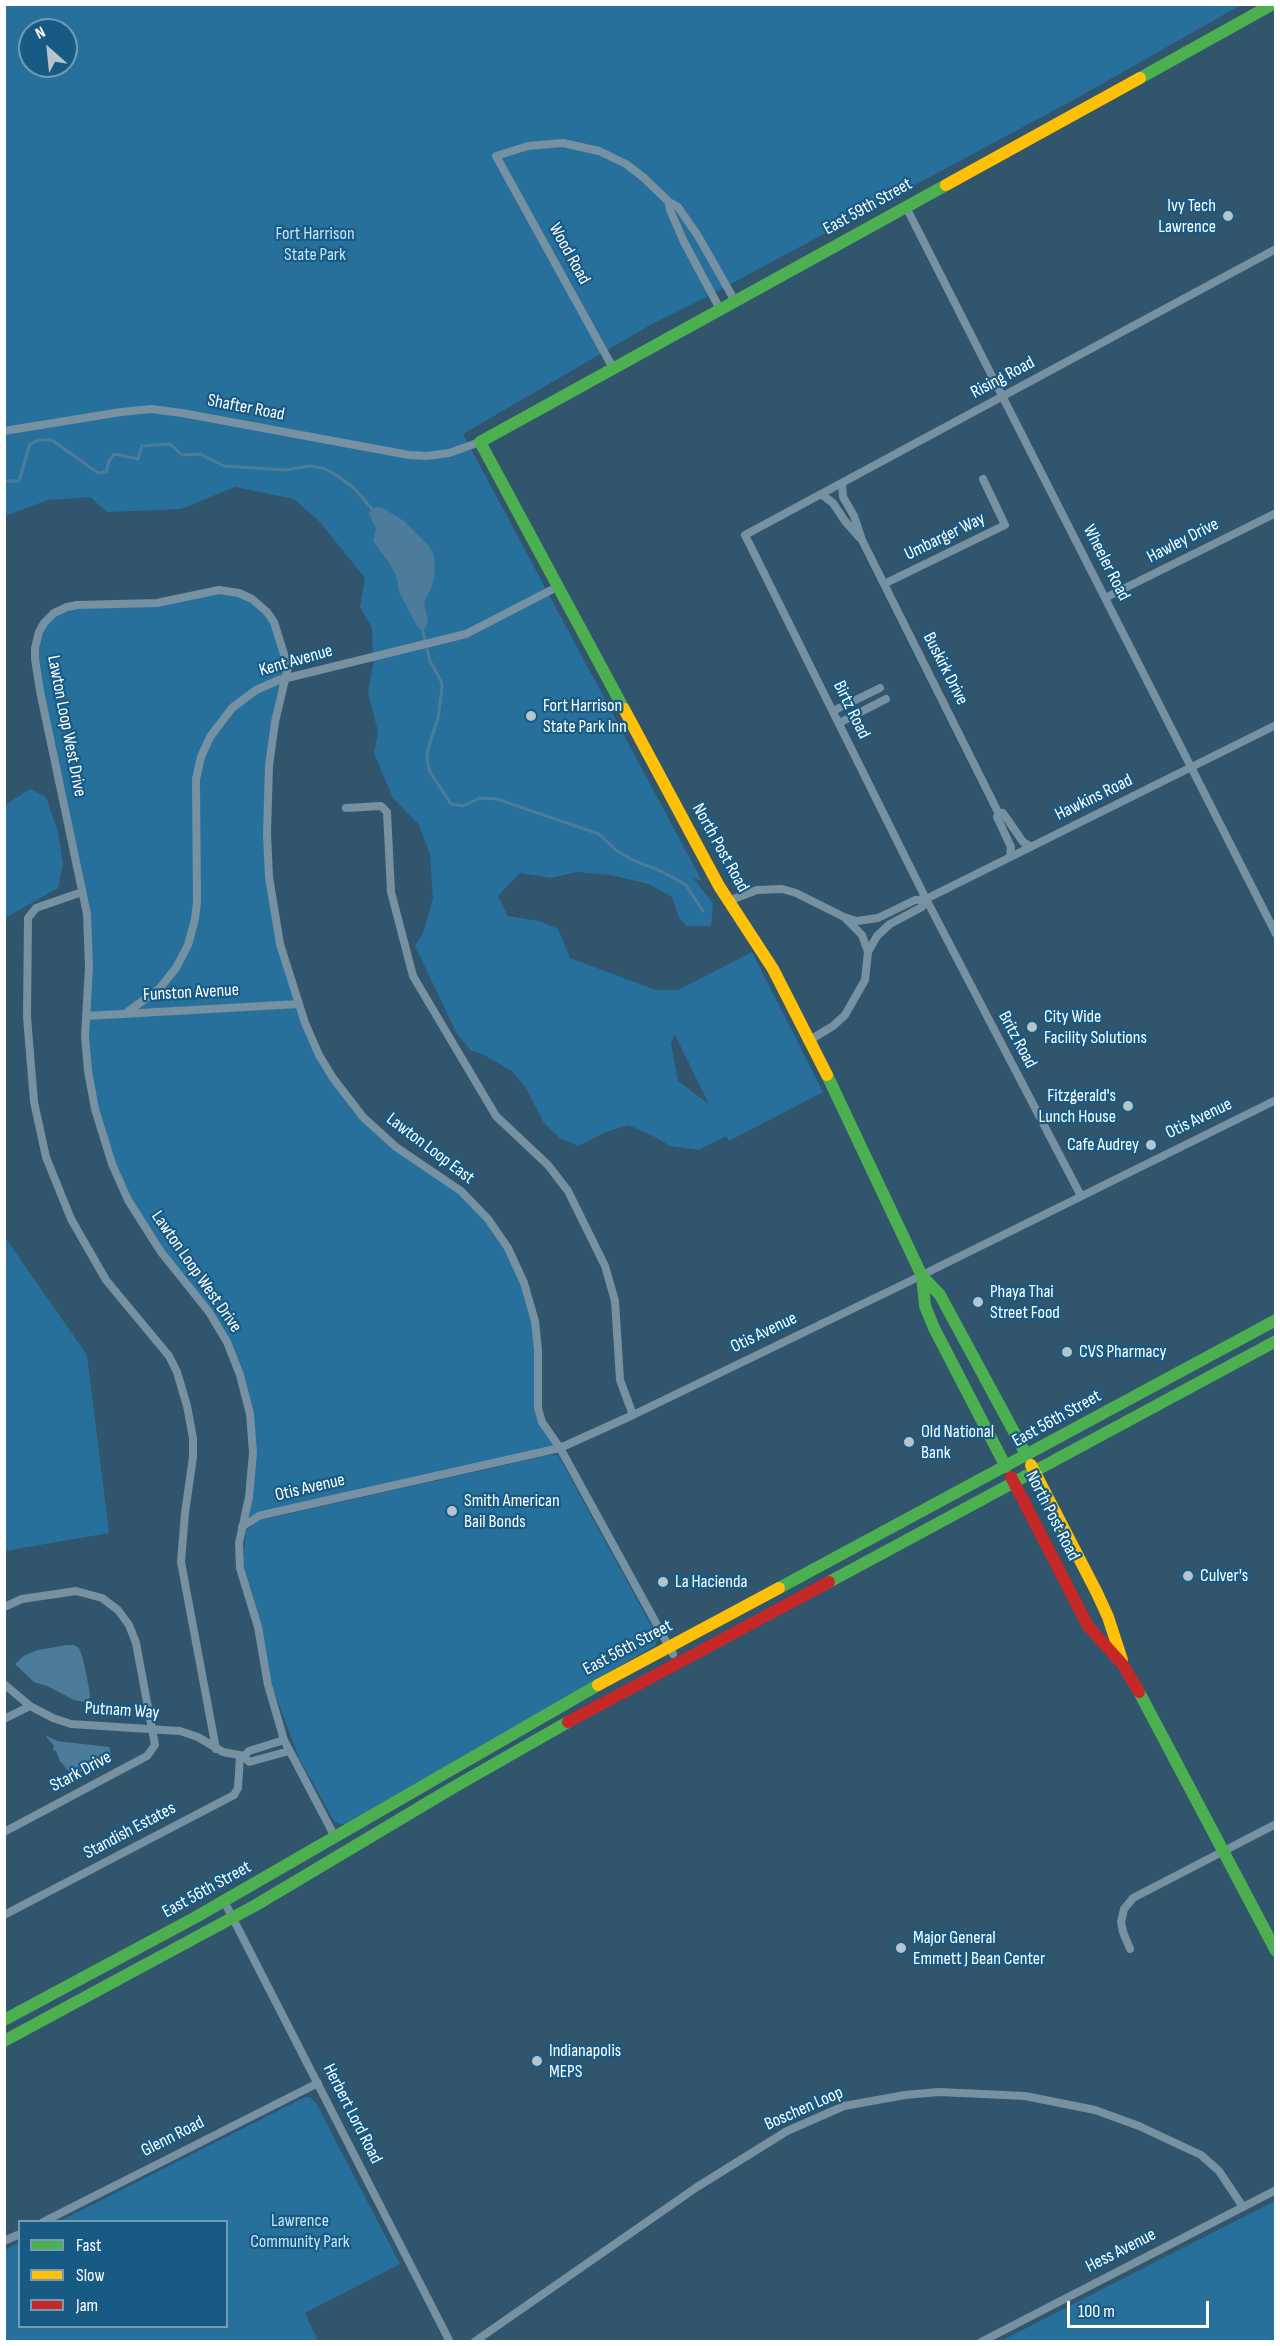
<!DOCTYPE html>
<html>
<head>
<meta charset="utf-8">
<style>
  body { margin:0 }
  #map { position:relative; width:1280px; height:2346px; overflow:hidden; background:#30556c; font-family:"Sofia Sans Condensed",sans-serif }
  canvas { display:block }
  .frame { position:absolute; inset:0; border:6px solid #fff; pointer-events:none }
  .legend { position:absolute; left:18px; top:2220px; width:210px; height:108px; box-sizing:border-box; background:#175b84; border:2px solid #749db5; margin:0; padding:8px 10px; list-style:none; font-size:18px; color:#fff }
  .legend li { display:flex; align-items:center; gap:12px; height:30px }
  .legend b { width:30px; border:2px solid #749db5 }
  .north { position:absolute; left:18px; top:18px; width:60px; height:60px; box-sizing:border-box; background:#175b84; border:2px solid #749db5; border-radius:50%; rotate:333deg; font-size:16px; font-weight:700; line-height:24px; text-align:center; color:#fff }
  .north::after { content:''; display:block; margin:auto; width:21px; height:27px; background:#b7c4cc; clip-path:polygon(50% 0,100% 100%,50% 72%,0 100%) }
  .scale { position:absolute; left:1067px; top:2301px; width:142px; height:27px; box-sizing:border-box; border:3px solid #fff; border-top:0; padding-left:8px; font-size:18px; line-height:21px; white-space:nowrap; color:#fff; -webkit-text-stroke:4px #175b84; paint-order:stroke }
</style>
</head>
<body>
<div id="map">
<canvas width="1280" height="2346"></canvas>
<div class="frame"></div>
<ul class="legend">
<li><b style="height:8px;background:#4caf50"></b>Fast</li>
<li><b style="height:8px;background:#ffc107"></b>Slow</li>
<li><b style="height:8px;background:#c62828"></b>Jam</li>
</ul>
<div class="north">N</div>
<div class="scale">100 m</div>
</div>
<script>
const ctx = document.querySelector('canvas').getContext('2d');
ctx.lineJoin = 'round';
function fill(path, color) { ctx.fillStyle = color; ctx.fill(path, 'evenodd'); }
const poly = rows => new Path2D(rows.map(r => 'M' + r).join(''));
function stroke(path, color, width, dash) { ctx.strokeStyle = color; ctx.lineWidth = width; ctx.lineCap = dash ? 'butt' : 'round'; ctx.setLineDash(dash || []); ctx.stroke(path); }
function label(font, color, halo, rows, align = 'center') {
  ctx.font = font + ' "Sofia Sans Condensed",sans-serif'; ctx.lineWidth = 4.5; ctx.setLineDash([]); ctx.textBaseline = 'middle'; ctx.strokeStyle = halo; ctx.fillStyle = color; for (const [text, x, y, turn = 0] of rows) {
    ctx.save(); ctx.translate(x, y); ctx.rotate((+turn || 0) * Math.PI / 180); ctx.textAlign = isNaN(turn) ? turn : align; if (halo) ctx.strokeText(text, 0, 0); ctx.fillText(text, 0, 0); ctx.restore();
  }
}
fill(poly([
  [4,5,1241,5,1077,98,699,301,652,324,463,434,702,881,693,878,713,903,711,926,686,926,679,918,672,897,649,884,610,875,577,872,551,878,520,873,498,896,508,916,539,921,558,929,570,958,656,990,678,990,752,952,823,1092,729,1141,726,1136,699,1150,670,1146,657,1138,629,1125,606,1132,578,1146,560,1138,544,1123,526,1088,512,1071,484,1055,470,1050,457,1034,415,946,423,933,433,899,430,854,419,825,393,798,374,753,378,732,368,692,373,665,372,628,360,607,365,578,319,521,294,499,235,487,181,509,107,512,90,497,48,500,5,516],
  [30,30,66,30,66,66,30,66],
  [674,1035,675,1035,709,1104,678,1081,671,1044],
  [231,591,267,612,287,660,268,779,274,917,315,1047,369,1123,440,1175,498,1233,531,1305,538,1408,560,1448,271,1513,242,1528,249,1497,250,1414,227,1342,180,1276,117,1176,88,1071,89,941,35,659,46,621,67,607,126,604],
  [30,789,46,797,58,832,63,864,58,888,5,918,5,805],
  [4,1236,87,1355,109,1533,5,1551],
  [550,1455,558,1455,657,1636,656,1645,346,1824,340,1824,334,1821,299,1758,273,1689,261,1626,243,1561,246,1531,254,1524,261,1520],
  [305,2097,310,2097,316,2103,400,2264,305,2313,318,2341,5,2341,5,2250,19,2242,20,2326,226,2326,226,2222,60,2221],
  [1275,2201,1275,2341,1001,2341,1163,2258]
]), '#27709b');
fill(poly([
  [377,507,383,508,404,521,429,546,434,555,435,571,432,586,424,602,428,622,425,628,420,629,416,624,399,592,397,578,390,564,373,541,376,528,369,514,372,509],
  [67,1645,74,1645,79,1648,83,1659,89,1688,90,1697,85,1702,74,1700,47,1686,34,1682,15,1664,25,1655,38,1650],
  [45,1735,57,1741,109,1747,111,1755,98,1764,77,1774,71,1774,60,1761,56,1751,53,1750,54,1746]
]), '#4c7c9a');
stroke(poly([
  [4,481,19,481,30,444,39,440,52,440,98,473,106,472,109,461,114,454,138,459,142,446,170,444,182,455,200,454,224,466,285,470,309,466,323,468,338,476,355,489,372,509],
  [422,628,430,661,441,681,442,687,438,718,427,752,428,764,430,772,451,804,463,806,480,798,497,799,599,834,617,851,633,860,663,872,686,885,703,911]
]), '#4c7c9a', 3);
stroke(poly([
  [669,202,670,210,684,242,720,309],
  [906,207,1276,934],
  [613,368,496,156,528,146,563,143,599,151,626,164,643,177,669,202,678,207,698,236,735,301],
  [4,431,121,412,151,409,182,413,409,455,427,456,449,453,480,442],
  [842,483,843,497,854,516,862,540,999,814],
  [821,494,833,503,845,521,859,537],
  [884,584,1005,525,983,479],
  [1105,598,1276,513],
  [833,711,880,688],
  [839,723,886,699],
  [346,808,381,806,387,812,391,892,413,976,496,1116,548,1165,568,1191,605,1266,615,1301,620,1380,633,1415],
  [1010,857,1011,847,997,817,1000,813,1003,813,1023,842,1031,847],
  [82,892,36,908,28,918,27,1017,34,1102,46,1157,71,1219,106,1280,169,1356,177,1372,187,1406,193,1438,193,1457,185,1513,181,1562,216,1749],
  [728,901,757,890,782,889,796,893,844,917,857,921,878,918,915,900,926,899,1276,725],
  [846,919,862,935,868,952],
  [126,1013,159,989,176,968,188,945,195,919,197,902,196,779,201,757,210,737,232,708,256,690,279,680,466,634,559,586],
  [86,1016,299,1004],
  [810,1040,833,1026,845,1015,865,980,868,952,877,936,890,924,922,907,926,899],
  [1081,1196,926,899,745,535,1276,249],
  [242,1527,259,1516,271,1513,560,1448,633,1415,906,1283,1276,1100],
  [4,1607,22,1599,76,1591,102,1598,118,1610,129,1625,136,1643,155,1745,147,1756,4,1832],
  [4,1684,30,1706,53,1718,71,1724,180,1731,198,1737,223,1752,244,1756,249,1762,289,1751],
  [4,1719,30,1706],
  [244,1756,249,1751,284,1740],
  [335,1837,284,1740,268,1685,258,1627,240,1568,239,1543,249,1497,253,1453,250,1414,240,1375,227,1342,209,1312,161,1252,128,1200,112,1164,95,1109,88,1071,85,1036,89,967,87,914,40,691,35,659,35,648,39,632,44,623,54,613,67,607,77,605,157,603,219,590,239,593,252,599,267,612,274,622,288,667,275,722,269,766,267,834,269,877,280,944,305,1023,319,1055,333,1078,363,1117,396,1147,461,1191,488,1219,508,1248,524,1283,535,1321,538,1350,538,1408,542,1422,560,1448,673,1654],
  [224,1901,450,2342],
  [4,1915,234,1795,238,1788,240,1756],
  [1130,1949,1123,1932,1121,1922,1124,1909,1133,1898,1276,1824],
  [43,2222,318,2083],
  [4,2241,20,2234],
  [474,2342,697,2187,787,2131,844,2106,905,2095,939,2092,1025,2096,1095,2110,1139,2126,1201,2155,1219,2171,1243,2207],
  [981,2342,1276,2190]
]), '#7691a2', 8);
stroke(poly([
  [1140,78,1273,4],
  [624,709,480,442,946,185],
  [827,1075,922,1276,940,1295,1027,1456],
  [922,1276,925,1306,934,1328,1006,1467],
  [829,1582,1276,1341],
  [779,1588,1276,1320],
  [1139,1692,1276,1951],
  [4,2020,196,1917,598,1685],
  [4,2041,256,1905,454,1787,568,1722]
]), '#4caf50', 12);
stroke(poly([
  [946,185,1140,78],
  [624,709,719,886,773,969,827,1075],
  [1031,1465,1097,1593,1108,1617,1122,1660],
  [598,1685,779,1588]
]), '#ffc107', 12);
stroke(poly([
  [1011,1477,1088,1626,1123,1665,1139,1692],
  [568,1722,829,1582]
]), '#c62828', 12);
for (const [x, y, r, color] of [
  [1228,216,6,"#b7c4cc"],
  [531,716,6,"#b7c4cc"],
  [1032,1027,6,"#b7c4cc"],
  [1128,1106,6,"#b7c4cc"],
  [1151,1145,6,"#b7c4cc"],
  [978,1302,6,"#b7c4cc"],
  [1067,1352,6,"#b7c4cc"],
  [909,1442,6,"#b7c4cc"],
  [452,1511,6,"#b7c4cc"],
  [1188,1576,6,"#b7c4cc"],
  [663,1582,6,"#b7c4cc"],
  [901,1948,6,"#b7c4cc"],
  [537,2061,6,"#b7c4cc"]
]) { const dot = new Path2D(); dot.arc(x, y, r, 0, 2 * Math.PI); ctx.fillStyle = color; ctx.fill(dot); stroke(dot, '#175b84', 2); }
label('18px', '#fff', '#175b84', [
  ["Ivy Tech",1216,206,"right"],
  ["Lawrence",1216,227,"right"],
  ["Fort Harrison",543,706],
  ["State Park Inn",543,727],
  ["City Wide",1044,1017],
  ["Facility Solutions",1044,1038],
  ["Fitzgerald's",1116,1096,"right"],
  ["Lunch House",1116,1117,"right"],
  ["Cafe Audrey",1139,1145,"right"],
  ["Phaya Thai",990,1292],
  ["Street Food",990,1313],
  ["CVS Pharmacy",1079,1352],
  ["Old National",921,1432],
  ["Bank",921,1453],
  ["Smith American",464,1501],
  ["Bail Bonds",464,1522],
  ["Culver's",1200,1576],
  ["La Hacienda",675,1582],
  ["Major General",913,1938],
  ["Emmett J Bean Center",913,1959],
  ["Indianapolis",549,2051],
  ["MEPS",549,2072]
], 'left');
label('18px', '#fff', '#175b84', [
  ["East 59th Street",868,207,-29],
  ["Wood Road",569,254,61],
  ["Rising Road",1003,378,-28],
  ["Shafter Road",246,408,11],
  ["Umbarger Way",945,537,-26],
  ["Hawley Drive",1183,541,-27],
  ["Wheeler Road",1106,563,63],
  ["Kent Avenue",296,661,-16],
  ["Buskirk Drive",945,669,63],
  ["Birtz Road",851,710,64],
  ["Lawton Loop West Drive",66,726,79],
  ["Hawkins Road",1094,798,-26],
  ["North Post Road",720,848,61],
  ["Funston Avenue",191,993,-3],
  ["Britz Road",1017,1040,62],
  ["Otis Avenue",1199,1119,-26],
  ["Lawton Loop East",430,1149,37],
  ["Lawton Loop West Drive",196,1272,55],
  ["Otis Avenue",764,1333,-26],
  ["East 56th Street",1057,1419,-29],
  ["Otis Avenue",310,1488,-13],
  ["North Post Road",1052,1516,63],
  ["East 56th Street",628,1648,-28],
  ["Putnam Way",122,1711,4],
  ["Stark Drive",81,1772,-28],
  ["Standish Estates",130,1831,-28],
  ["East 56th Street",207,1890,-29],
  ["Boschen Loop",804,2109,-24],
  ["Herbert Lord Road",352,2114,63],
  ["Glenn Road",173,2137,-27],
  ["Hess Avenue",1121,2251,-27]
]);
label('18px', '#c1e5f9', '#175b84', [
  ["Fort Harrison",315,234],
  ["State Park",315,255],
  ["Lawrence",300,2221],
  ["Community Park",300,2242]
]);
</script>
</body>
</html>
